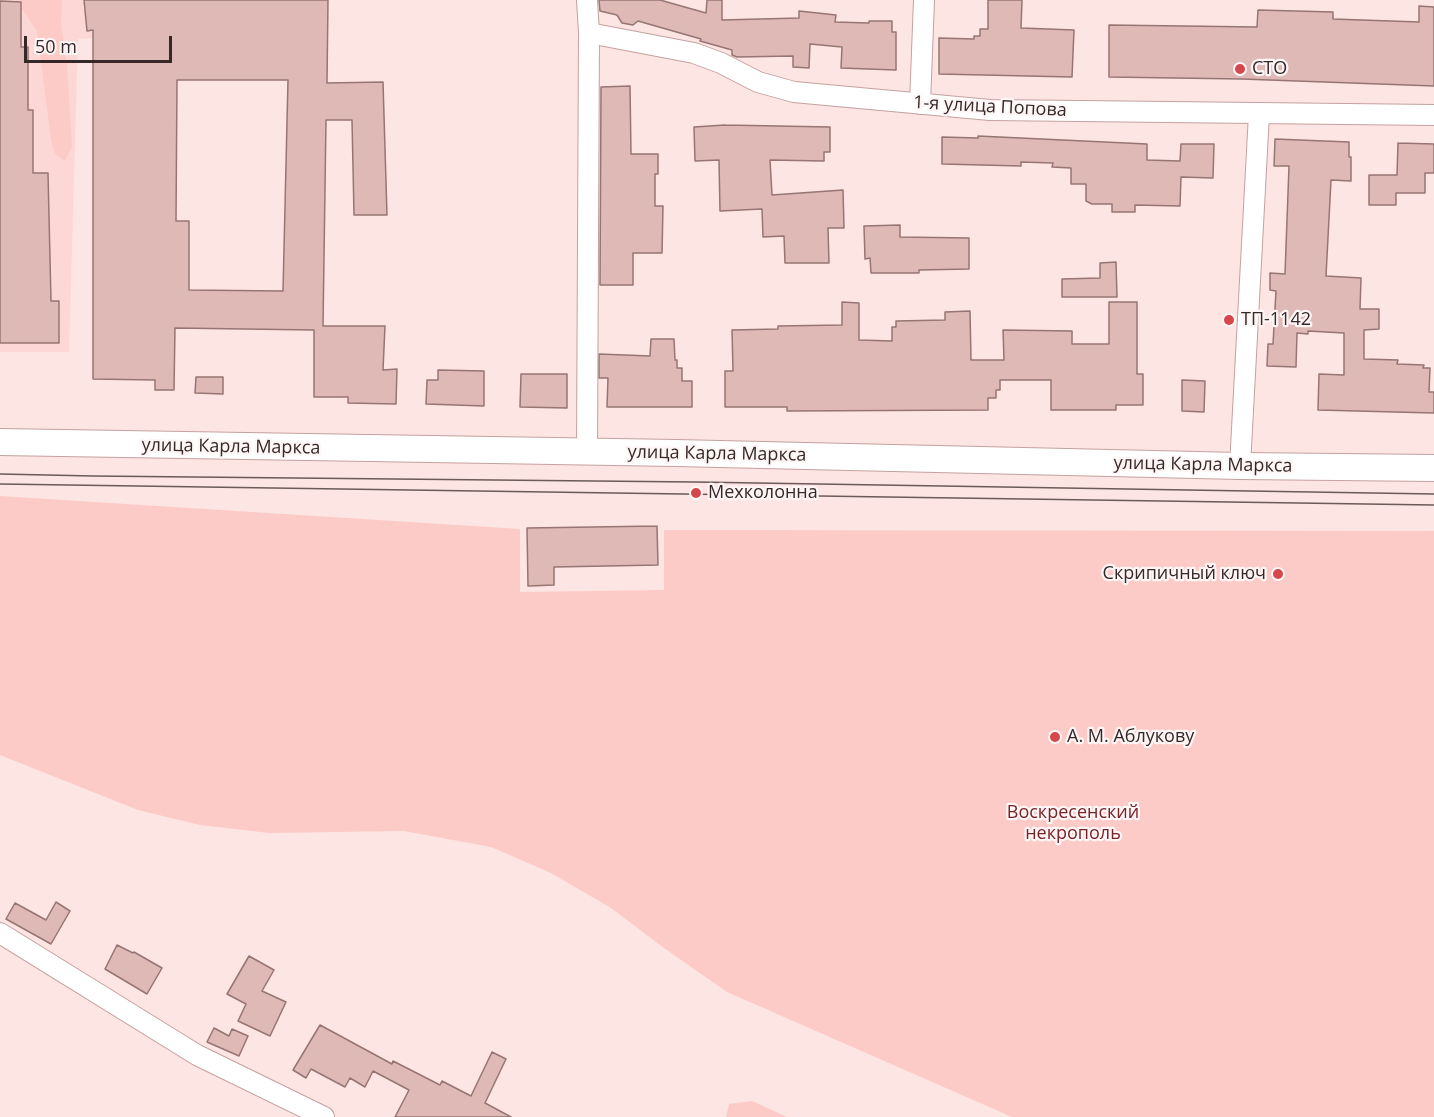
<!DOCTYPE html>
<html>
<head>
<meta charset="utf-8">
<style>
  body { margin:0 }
  #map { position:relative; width:1434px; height:1117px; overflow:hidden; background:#fce5e3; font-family:"Open Sans",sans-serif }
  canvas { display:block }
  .scale { position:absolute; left:24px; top:36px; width:148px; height:27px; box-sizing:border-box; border:3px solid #362827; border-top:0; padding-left:8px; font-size:18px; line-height:21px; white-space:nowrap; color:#362827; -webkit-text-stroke:4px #fef6f6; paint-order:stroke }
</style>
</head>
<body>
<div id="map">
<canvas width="1434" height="1117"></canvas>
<div class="scale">50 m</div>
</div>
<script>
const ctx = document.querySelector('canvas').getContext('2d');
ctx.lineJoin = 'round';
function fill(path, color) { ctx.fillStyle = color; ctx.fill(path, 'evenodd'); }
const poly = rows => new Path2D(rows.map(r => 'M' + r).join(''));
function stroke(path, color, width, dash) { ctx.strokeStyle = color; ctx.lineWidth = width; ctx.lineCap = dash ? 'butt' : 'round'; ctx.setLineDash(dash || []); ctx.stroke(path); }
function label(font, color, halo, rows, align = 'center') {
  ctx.font = font + ' "Open Sans",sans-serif'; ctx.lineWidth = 4.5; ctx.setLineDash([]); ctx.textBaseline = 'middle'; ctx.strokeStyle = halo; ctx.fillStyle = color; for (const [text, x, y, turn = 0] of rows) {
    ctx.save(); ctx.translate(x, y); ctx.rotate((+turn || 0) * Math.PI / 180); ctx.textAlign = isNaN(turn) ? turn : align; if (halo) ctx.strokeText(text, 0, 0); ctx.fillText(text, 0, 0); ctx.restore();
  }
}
fill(poly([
  [0,0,262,0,248,29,78,39,69,352,0,352]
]), '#fdd7d5');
fill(poly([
  [16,0,62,0,61,25,67,65,72,147,65,161,55,154,51,140,37,31],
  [0,496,520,529,520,592,664,590,664,530,1434,531,1434,1117,1012,1117,727,992,664,948,611,908,551,873,491,847,404,831,269,833,200,825,138,810,0,755],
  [752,1101,787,1117,726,1117,729,1104]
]), '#fdcbc7');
const building = poly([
  [84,0,328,0,327,83,383,82,387,215,354,215,352,120,326,120,323,326,385,326,383,370,397,369,396,404,348,403,348,397,314,397,314,330,175,328,174,390,155,390,155,380,93,379,93,30,87,31,84,0],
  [177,80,288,80,283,291,189,290,189,221,176,221,177,80],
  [599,0,660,0,706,13,707,0,722,0,722,20,799,18,799,11,836,15,835,22,869,23,869,21,892,21,892,32,896,32,896,70,841,68,842,47,810,44,809,68,793,67,793,56,737,57,732,55,732,50,700,41,701,39,638,21,633,25,622,23,617,15,600,11,599,0],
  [988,0,1022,0,1021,28,1074,30,1072,77,939,74,939,38,974,39,974,36,980,36,980,29,988,29,988,0],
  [0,1,21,2,21,47,28,47,28,110,33,110,33,173,48,173,51,301,59,301,59,343,0,343,0,1],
  [1419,6,1434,7,1434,86,1242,79,1109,77,1109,25,1257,27,1258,10,1333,12,1333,19,1419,22,1419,6],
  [630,86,631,154,658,154,658,174,655,174,655,206,663,206,662,253,633,253,633,285,600,285,601,87,630,86],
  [725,125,830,127,830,152,824,152,824,161,770,160,772,195,843,190,844,228,828,228,829,263,785,263,784,236,763,237,762,209,720,211,719,160,695,161,694,127,725,125],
  [978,136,1147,144,1147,160,1180,161,1181,144,1214,144,1213,178,1181,177,1180,206,1135,205,1135,212,1112,212,1112,204,1092,204,1086,201,1086,184,1071,184,1071,168,1052,167,1053,163,1021,162,1021,166,942,164,942,137,978,138,978,136],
  [1275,139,1349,142,1349,157,1351,157,1351,181,1331,180,1326,276,1361,278,1360,309,1379,309,1379,329,1364,330,1364,359,1398,360,1397,364,1424,365,1423,368,1430,368,1429,392,1434,392,1434,413,1318,410,1319,374,1344,375,1344,333,1308,331,1308,334,1297,333,1296,367,1267,366,1268,344,1273,344,1276,291,1270,290,1270,273,1285,274,1289,166,1274,166,1275,139],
  [1398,143,1434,144,1434,173,1425,173,1425,193,1396,193,1396,205,1369,205,1369,175,1397,175,1398,143],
  [900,225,900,237,969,238,969,269,919,270,919,273,871,273,870,258,865,259,864,226,900,225],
  [1116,262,1117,297,1062,297,1062,279,1100,278,1100,263,1116,262],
  [842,302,859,303,859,340,892,341,892,327,896,327,896,321,945,320,945,312,970,311,971,360,1004,360,1003,330,1072,331,1072,344,1109,344,1109,302,1137,302,1137,374,1143,374,1143,405,1116,405,1116,410,1051,410,1051,380,1000,380,1000,390,996,390,996,398,988,398,988,410,787,411,787,407,725,407,725,371,733,371,732,330,778,329,778,326,842,325,842,302],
  [651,339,674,339,675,360,677,360,677,368,682,368,682,381,692,381,692,407,607,407,608,378,599,378,599,354,650,356,651,339],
  [438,370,484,371,484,406,426,404,427,380,438,380,438,370],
  [521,374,567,374,567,408,520,407,521,374],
  [196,377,223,377,223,394,195,393,196,377],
  [1182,380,1205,381,1204,412,1182,411,1182,380],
  [657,526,658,565,554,567,554,585,528,586,527,528,657,526],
  [56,902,70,911,51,944,6,919,15,903,46,920,56,902],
  [117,945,133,953,134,952,162,968,147,994,105,969,117,945],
  [249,956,274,970,262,991,286,1002,270,1036,238,1021,246,1004,227,994,249,956],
  [320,1025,392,1064,393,1061,440,1085,442,1081,471,1096,492,1052,506,1059,485,1103,511,1117,395,1117,409,1090,373,1071,365,1087,350,1078,345,1087,311,1069,306,1078,293,1070,320,1025],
  [214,1028,229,1036,232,1029,248,1036,239,1056,207,1042,214,1028]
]);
fill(building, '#deb9b6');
stroke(building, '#967573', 1.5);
const minor = poly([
  [587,0,589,33,694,53,721,63,758,82,794,92,990,110,1434,115],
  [920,104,924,0],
  [587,451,589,33],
  [1240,466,1259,114],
  [0,933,197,1055,324,1117]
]);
const major = poly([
  [0,442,676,453,1240,466,1434,468]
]);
stroke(minor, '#c5a19f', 22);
stroke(major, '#c5a19f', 28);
stroke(minor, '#fff', 20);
stroke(major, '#fff', 26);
stroke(poly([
  [0,474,93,476,695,482,1434,494],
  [0,484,1434,505]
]), '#6b5a59', 1.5);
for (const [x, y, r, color] of [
  [1240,69,6,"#d6474b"],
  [1229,320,6,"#d6474b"],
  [696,493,6,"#d6474b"],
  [1278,574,6,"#d6474b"],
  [1055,737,6,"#d6474b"]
]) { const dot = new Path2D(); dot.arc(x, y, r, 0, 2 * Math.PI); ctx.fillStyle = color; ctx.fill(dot); stroke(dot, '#fef6f6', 2); }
label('18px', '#362827', '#fef6f6', [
  ["СТО",1252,69],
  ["ТП-1142",1241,320],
  ["Мехколонна",708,493],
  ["Скрипичный ключ",1266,574,"right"],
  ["А. М. Аблукову",1067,737]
], 'left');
label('18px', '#362827', '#fef6f6', [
  ["1-я улица Попова",990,107,3],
  ["улица Карла Маркса",231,447,1],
  ["улица Карла Маркса",717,454,1],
  ["улица Карла Маркса",1203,465,1]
]);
label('18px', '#782326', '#fef6f6', [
  ["Воскресенский",1073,813],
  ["некрополь",1073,834]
]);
</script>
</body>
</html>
